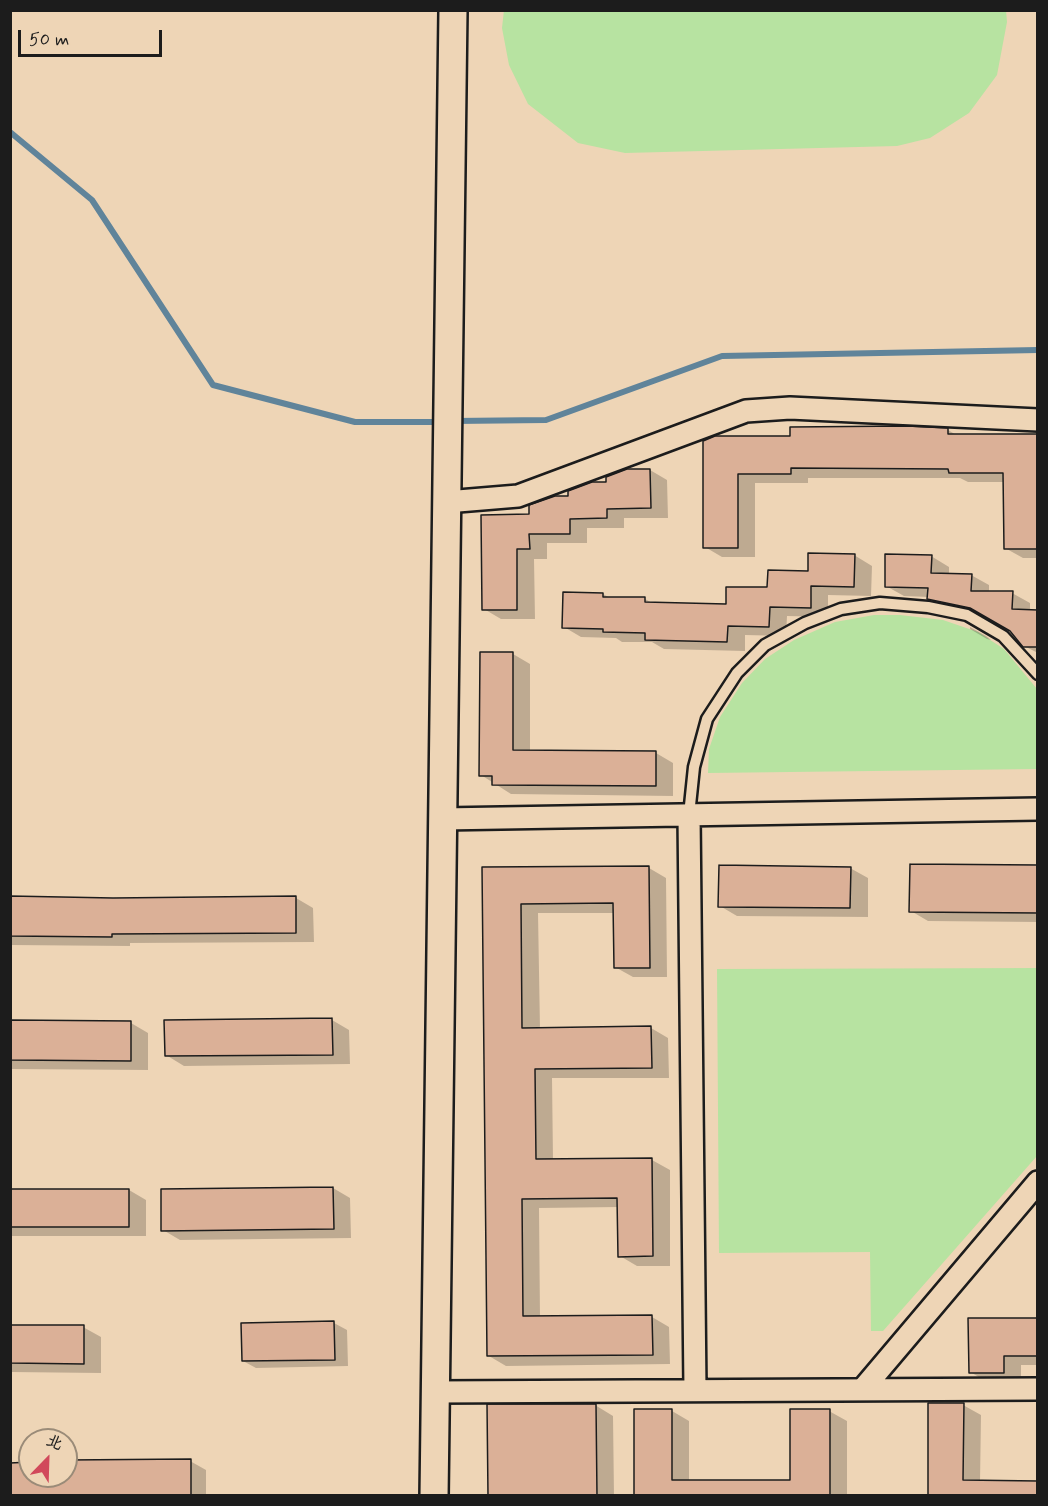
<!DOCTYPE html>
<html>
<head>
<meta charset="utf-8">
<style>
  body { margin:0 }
  #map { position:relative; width:1048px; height:1506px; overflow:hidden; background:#eed5b6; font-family:Mynerve,"LXGW WenKai TC",sans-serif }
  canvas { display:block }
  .frame { position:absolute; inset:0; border:12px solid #1c1c1c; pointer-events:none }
  .north { position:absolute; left:18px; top:1428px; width:60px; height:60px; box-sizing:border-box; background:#eed5b6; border:2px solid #9a8b78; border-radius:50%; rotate:23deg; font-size:16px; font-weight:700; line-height:24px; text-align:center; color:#1c1c1c }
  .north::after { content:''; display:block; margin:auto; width:21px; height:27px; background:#d1495b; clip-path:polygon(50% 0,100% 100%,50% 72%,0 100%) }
  .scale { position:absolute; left:18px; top:30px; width:144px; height:27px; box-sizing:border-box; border:3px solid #1c1c1c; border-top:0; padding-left:8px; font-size:18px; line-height:21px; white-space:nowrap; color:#1c1c1c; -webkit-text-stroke:4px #eed5b6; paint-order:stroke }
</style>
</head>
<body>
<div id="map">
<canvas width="1048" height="1506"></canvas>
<div class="frame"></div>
<div class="north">北</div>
<div class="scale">50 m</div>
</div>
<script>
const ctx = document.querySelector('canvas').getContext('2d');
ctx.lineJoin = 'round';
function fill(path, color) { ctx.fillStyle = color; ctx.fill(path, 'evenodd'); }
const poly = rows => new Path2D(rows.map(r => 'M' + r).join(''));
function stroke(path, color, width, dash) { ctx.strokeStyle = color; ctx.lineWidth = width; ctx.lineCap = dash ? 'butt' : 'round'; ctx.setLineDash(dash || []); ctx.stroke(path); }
fill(poly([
  [504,10,1006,10,1007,22,997,75,969,113,930,138,897,146,625,153,578,143,528,104,509,65,502,28],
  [874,615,900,615,943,620,978,632,1004,649,1037,689,1037,769,708,773,709,749,720,717,742,683,765,659,794,640,835,622],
  [1037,968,1037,1156,883,1331,871,1331,870,1252,719,1253,717,969]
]), '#b7e3a1');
fill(poly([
  [948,430,958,436,1038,436,1038,558,1023,558,1005,548,1005,482,968,482,960,478,808,478,808,483,755,483,755,557,722,557,705,547,705,442],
  [650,470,667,480,668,518,624,518,624,528,587,528,587,543,547,543,547,559,534,559,535,619,501,619,484,609,531,516,570,497],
  [854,555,872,566,871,596,828,595,828,617,787,616,786,636,745,635,745,651,664,649,652,642,622,642,616,638,581,637,564,627,603,594,610,598,645,599,654,604,727,606],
  [931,556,949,567,949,575,971,575,989,585,989,593,1012,593,1030,603,1030,611,1038,611,1038,653,1024,646,1011,630,988,617,947,609,929,599,929,597,904,596,886,586],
  [970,627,986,636,991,640,987,639,970,629],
  [513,654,530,664,530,752,656,753,673,763,673,796,511,794,481,775],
  [1038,867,1038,922,928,921,911,911],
  [649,868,666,878,667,977,633,977,615,967,615,913,538,913,540,1029,651,1028,668,1038,669,1078,552,1078,553,1160,652,1160,670,1170,670,1266,637,1266,620,1256,619,1207,539,1208,540,1318,652,1317,669,1327,670,1364,506,1366,489,1356,483,869],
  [850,868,868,878,868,917,737,916,720,906],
  [10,898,296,898,313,908,314,942,130,943,130,946,10,945],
  [332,1020,349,1030,350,1064,184,1066,166,1055],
  [10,1022,131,1023,148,1033,148,1070,10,1069],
  [333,1188,350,1198,351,1238,180,1240,163,1230],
  [129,1190,146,1200,146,1236,10,1236,10,1191],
  [1038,1319,1038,1365,1021,1365,1021,1382,988,1382,970,1372],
  [334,1323,347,1330,348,1366,256,1368,243,1361],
  [10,1326,83,1327,101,1337,101,1373,10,1372],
  [595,1405,613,1416,614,1496,490,1496],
  [963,1405,981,1415,980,1482,929,1496],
  [672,1411,689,1421,689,1482,792,1482,829,1411,847,1421,847,1496,635,1496],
  [190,1461,206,1470,206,1496,10,1496,30,1463,30,1476,66,1476,66,1462]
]), '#0003');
stroke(poly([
  [10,132,92,200,213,385,355,422,441,422],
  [454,421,546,420,722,356,1038,350]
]), '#60849a', 6);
const building = poly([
  [907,426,948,428,948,434,1038,434,1038,549,1004,549,1003,473,949,473,948,469,791,468,791,474,738,474,738,548,703,548,703,441,715,436,790,436,790,427,907,426],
  [627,469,650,469,651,508,607,509,607,518,570,519,570,534,529,534,530,549,517,549,517,610,482,610,481,515,529,514,529,505,555,496,568,496,568,491,592,482,606,482,606,477,627,469],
  [808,553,855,554,854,587,811,586,811,608,770,607,769,627,728,626,727,642,645,640,645,633,603,632,603,629,562,628,563,592,603,593,603,597,645,597,645,602,726,604,726,587,767,587,768,570,808,571,808,553],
  [885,554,932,555,931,573,972,574,971,591,1013,591,1012,609,1038,610,1038,647,1023,647,1010,631,970,608,927,599,928,588,885,587,885,554],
  [480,652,513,652,513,750,656,751,656,786,492,785,492,776,479,776,480,652],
  [910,864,1038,865,1038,913,909,912,910,864],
  [719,865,851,867,850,908,718,907,719,865],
  [649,866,650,968,614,968,613,903,521,904,522,1028,651,1026,652,1068,535,1069,536,1159,652,1158,653,1256,618,1257,617,1198,522,1199,523,1316,652,1315,653,1355,487,1356,482,867,649,866],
  [10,896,113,898,296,896,296,933,112,934,112,937,10,936,10,896],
  [332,1018,333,1055,165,1056,164,1020,332,1018],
  [10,1020,131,1021,131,1061,10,1060,10,1020],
  [333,1187,334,1229,161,1231,161,1189,333,1187],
  [10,1189,129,1189,129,1227,10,1227,10,1189],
  [968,1318,1038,1318,1038,1356,1004,1356,1004,1373,969,1373,968,1318],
  [334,1321,335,1360,242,1361,241,1323,334,1321],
  [10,1325,84,1325,84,1364,10,1363,10,1325],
  [928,1403,964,1403,963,1480,1038,1481,1038,1496,928,1496,928,1403],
  [487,1404,596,1404,597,1496,488,1496,487,1404],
  [634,1409,672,1409,672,1480,790,1480,790,1409,830,1409,830,1496,634,1496,634,1409],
  [191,1459,191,1496,10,1496,10,1463,30,1462,30,1476,66,1476,66,1460,191,1459]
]);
fill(building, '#dbb097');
stroke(building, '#1c1c1c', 1.5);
const service = poly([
  [689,815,694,767,707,719,737,673,765,645,805,623,841,609,880,603,928,607,967,615,1003,636,1038,674]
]);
const minor = poly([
  [446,502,518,496,746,411,790,408,1038,420],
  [689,815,695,1390],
  [442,819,1038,809],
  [862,1390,1038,1182],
  [435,1392,1038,1389]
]);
const tertiary = poly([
  [434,1496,453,10]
]);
stroke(service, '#1c1c1c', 15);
stroke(minor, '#1c1c1c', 26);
stroke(tertiary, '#1c1c1c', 32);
stroke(service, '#eed5b6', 10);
stroke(minor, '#eed5b6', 21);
stroke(tertiary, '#eed5b6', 27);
</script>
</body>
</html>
